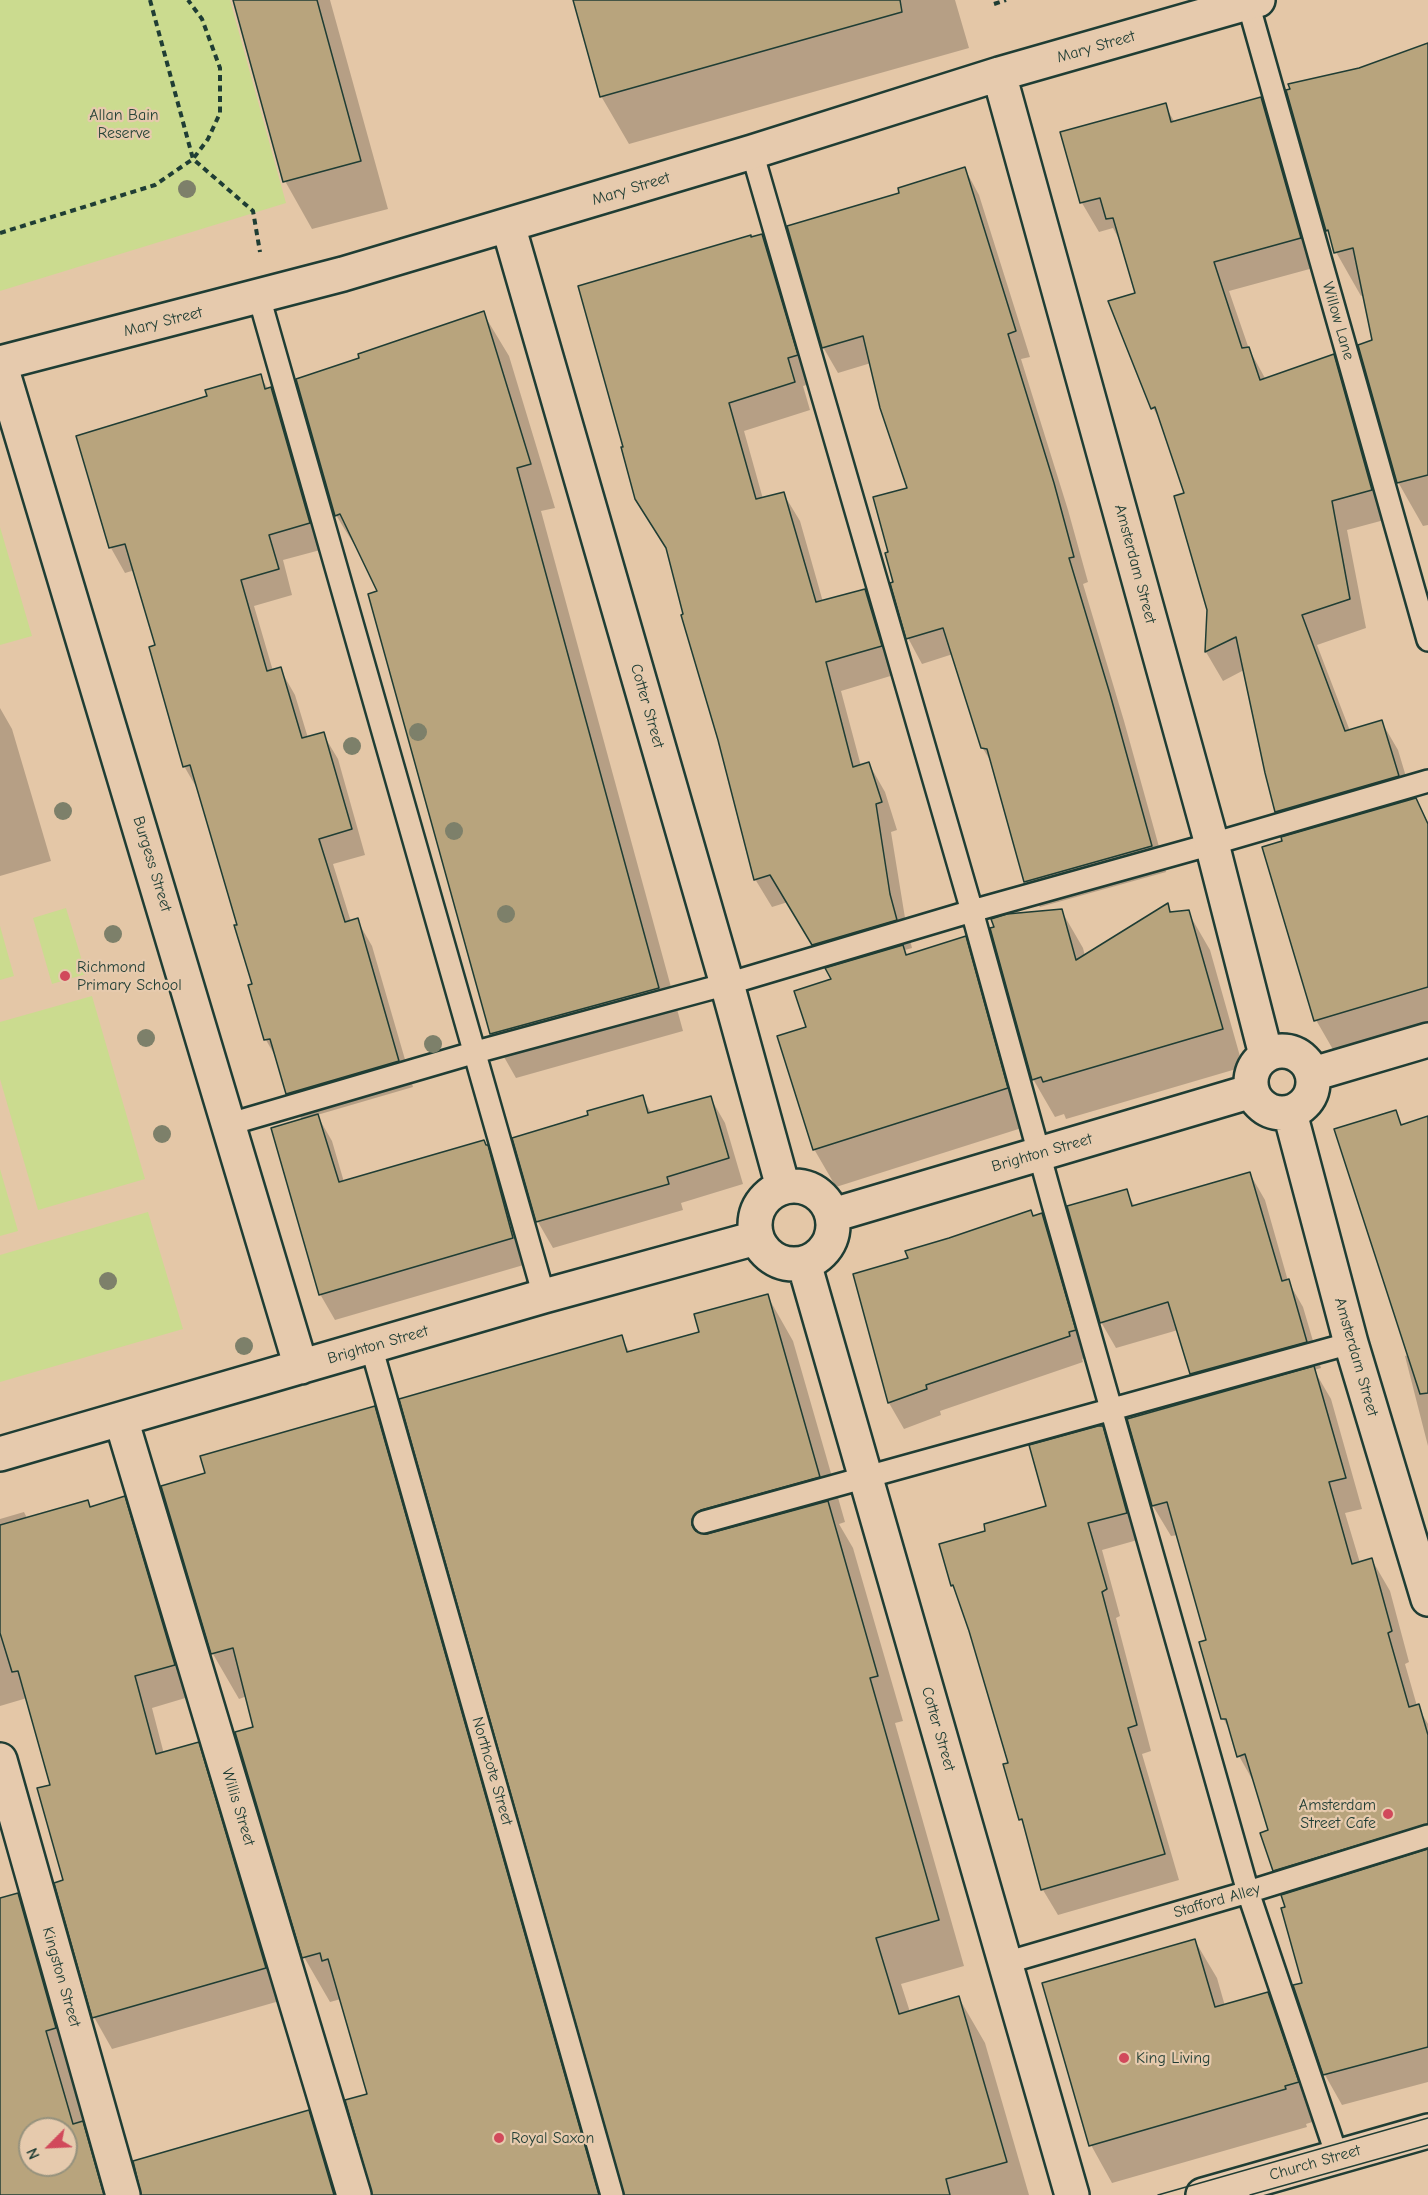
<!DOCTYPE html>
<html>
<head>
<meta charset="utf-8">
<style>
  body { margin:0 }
  #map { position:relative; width:1428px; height:2195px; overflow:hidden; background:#e4c7a7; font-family:"Comic Neue",sans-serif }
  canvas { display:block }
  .north { position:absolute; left:18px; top:2117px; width:60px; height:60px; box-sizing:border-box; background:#e6caad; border:2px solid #96927d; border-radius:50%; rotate:246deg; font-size:16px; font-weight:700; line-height:24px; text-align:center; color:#1f3d34 }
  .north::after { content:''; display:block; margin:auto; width:21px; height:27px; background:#d1495b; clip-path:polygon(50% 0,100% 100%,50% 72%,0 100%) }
</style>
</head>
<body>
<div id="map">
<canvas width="1428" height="2195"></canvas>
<div class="north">N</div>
</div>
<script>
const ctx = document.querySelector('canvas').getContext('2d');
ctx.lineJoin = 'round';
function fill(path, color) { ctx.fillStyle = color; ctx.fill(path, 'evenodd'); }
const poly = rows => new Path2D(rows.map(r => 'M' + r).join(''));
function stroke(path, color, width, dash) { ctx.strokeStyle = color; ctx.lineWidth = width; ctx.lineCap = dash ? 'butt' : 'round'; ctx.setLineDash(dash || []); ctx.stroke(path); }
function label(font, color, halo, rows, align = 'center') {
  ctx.font = font + ' "Comic Neue",sans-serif'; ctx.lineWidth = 4.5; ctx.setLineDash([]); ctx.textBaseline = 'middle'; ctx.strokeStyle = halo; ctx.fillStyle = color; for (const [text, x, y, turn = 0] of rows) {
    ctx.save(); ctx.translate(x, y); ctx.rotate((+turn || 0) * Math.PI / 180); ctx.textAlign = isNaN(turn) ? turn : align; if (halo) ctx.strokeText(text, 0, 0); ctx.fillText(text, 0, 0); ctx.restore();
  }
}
fill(poly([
  [0,0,230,0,286,203,0,291],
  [0,527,32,636,0,645],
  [66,908,86,974,52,984,33,918],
  [0,926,14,976,0,980],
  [92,996,145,1179,38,1210,0,1079,0,1022],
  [0,1169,18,1231,0,1236],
  [148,1212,183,1329,0,1382,0,1255]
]), '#cbdb8f');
fill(poly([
  [235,0,330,0,388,209,312,229,285,181],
  [575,0,955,0,969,48,629,144,601,96],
  [1428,45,1428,525,1423,526,1398,482,1364,295,1361,296,1336,252,1327,230,1359,70],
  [1261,99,1277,128,1317,267,1229,291,1249,349,1266,380,1333,356,1350,385,1388,519,1347,530,1366,628,1317,645,1350,731,1381,721,1398,750,1413,800,1415,800,1428,822,1428,1025,1335,1053,1316,1020,1284,842,1290,836,1276,812,1244,670,1223,681,1206,652,1209,610,1186,494,1164,427,1153,408,1137,294,1123,247,1113,228,1099,232,1082,203,1062,133,1165,105,1175,123],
  [965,169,979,195,1030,357,1021,359,1068,510,1088,582,1083,584,1124,721,1166,872,1040,907,1026,881,993,765,982,747,953,654,922,664,908,638,890,553,908,489,871,363,838,373,823,347,901,194],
  [762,235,778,263,813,383,803,386,810,410,744,431,763,499,783,493,800,521,823,602,865,591,881,619,897,674,841,691,861,766,869,764,885,792,897,830,891,832,906,924,912,948,905,950,908,956,965,938,987,976,1028,1126,836,1187,814,1149,808,1028,833,980,788,902,772,907,755,879,685,615,751,238],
  [483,313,509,356,555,508,541,511,683,1031,516,1078,491,1034,369,595,379,592,363,559,336,515,361,359],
  [260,376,268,389,271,388,285,414,324,549,283,560,292,595,254,606,273,671,280,669,295,695,308,738,323,734,338,759,365,855,333,864,351,922,357,920,372,946,413,1087,317,1115,332,1141,344,1182,484,1142,502,1173,527,1264,335,1320,320,1294,302,1120,287,1094,278,1061,266,1040,250,986,254,985,239,926,199,792,184,766,157,646,135,570,125,573,111,548,78,437,209,397],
  [0,708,12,729,51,861,0,876],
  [1167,905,1172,914,1188,912,1210,950,1243,1067,1066,1119,1064,1114,1055,1117,1033,1079,1061,910,1083,948,1085,956],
  [642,1097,652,1114,710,1097,725,1123,743,1184,681,1203,683,1210,553,1248,538,1222,514,1139,590,1116],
  [1395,1112,1403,1126,1428,1118,1428,1446,1405,1356,1409,1355],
  [1250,1174,1265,1200,1288,1281,1303,1307,1321,1368,1314,1370,1331,1399,1362,1509,1345,1513,1360,1563,1372,1560,1390,1591,1409,1662,1405,1664,1417,1706,1428,1724,1428,2082,1342,2105,1325,2075,1287,1909,1288,1894,1274,1870,1270,1831,1257,1788,1239,1756,1232,1735,1223,1718,1208,1641,1178,1535,1171,1536,1153,1506,1206,1398,1192,1374,1178,1330,1116,1348,1101,1322,1126,1191,1135,1207],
  [1042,1215,1057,1241,1089,1356,1082,1359,1083,1362,940,1411,941,1415,904,1429,889,1403,855,1275,909,1259],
  [767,1295,793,1341,845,1522,839,1524,853,1548,903,1721,895,1723,964,1966,901,1984,910,2012,959,1998,985,2043,1029,2195,626,2195,621,1337,630,1353,701,1333],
  [374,1408,400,1453,611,2195,374,2195,368,2095,341,1999,330,2002,304,1957,247,1696,239,1699,213,1654,207,1474],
  [1102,1428,1117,1454,1141,1539,1102,1550,1120,1616,1116,1618,1151,1751,1142,1754,1179,1880,1058,1915,1043,1890,1005,1765,1009,1764,970,1630,958,1595,952,1585,987,1533,1048,1508],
  [124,1498,142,1530,192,1696,152,1708,164,1754,198,1744,216,1776,283,2000,112,2049,94,2017,65,1881,52,1786,27,1698,0,1706,0,1519,24,1512,27,1518,87,1501,91,1508],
  [17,1895,44,1940,81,2073,71,2076,86,2130,108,2168,116,2195,0,2195,0,1900],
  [30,2129,66,2129,66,2165,30,2165],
  [1195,1941,1217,1978,1225,2006,1268,1994,1290,2032,1319,2120,1306,2124,1307,2127,1112,2183,1091,2145],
  [308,2112,334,2157,346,2195,143,2195]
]), '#0003');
const building = poly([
  [233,0,317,0,361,161,283,182,233,0],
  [573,0,900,0,902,12,600,97,573,0],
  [1428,43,1428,475,1397,483,1358,345,1372,340,1353,248,1334,253,1328,230,1326,231,1286,90,1290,89,1288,84,1359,68,1428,43],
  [1261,97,1301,238,1214,262,1242,348,1249,347,1260,380,1334,354,1372,490,1332,501,1350,599,1302,615,1345,731,1382,720,1399,776,1275,812,1265,773,1236,637,1205,652,1207,610,1174,496,1184,493,1155,407,1151,409,1108,301,1135,293,1113,218,1106,219,1100,198,1080,203,1060,132,1166,103,1171,122,1261,97],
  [965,167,1016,331,1008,334,1054,483,1074,557,1069,558,1110,694,1152,846,1024,882,987,749,981,748,943,628,906,639,890,583,893,582,885,553,888,552,873,497,907,488,880,408,863,336,822,348,787,226,899,193,898,188,965,167],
  [762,234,798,355,788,358,795,382,729,403,756,499,784,492,816,602,865,589,882,646,826,662,853,767,869,762,882,802,876,804,890,894,897,920,812,945,770,875,754,880,718,740,681,615,683,614,666,548,635,499,621,447,623,447,578,286,751,235,751,237,762,234],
  [484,311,531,464,517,468,659,988,490,1034,368,594,377,591,340,514,335,516,296,379,359,358,358,354,484,311],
  [261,374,265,389,271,387,310,523,269,535,279,569,241,580,267,671,281,667,302,738,324,732,352,829,319,839,345,922,358,918,399,1061,286,1094,270,1039,264,1040,248,985,252,984,234,925,237,925,190,765,183,767,149,647,155,645,125,544,109,548,76,436,207,396,205,390,261,374],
  [1416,798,1428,824,1428,987,1314,1021,1262,847,1282,841,1281,837,1416,798],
  [1168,903,1170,912,1189,910,1223,1029,1043,1082,1041,1077,1032,1080,990,928,994,927,991,919,1007,914,1062,909,1076,960,1168,903],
  [966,936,1008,1088,813,1150,777,1036,806,1027,794,991,831,979,825,968,903,945,906,955,966,936],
  [643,1095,648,1113,711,1096,729,1158,667,1177,669,1184,536,1222,512,1138,588,1115,587,1111,643,1095],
  [1396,1110,1401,1125,1428,1116,1428,1393,1420,1394,1334,1129,1396,1110],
  [318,1114,339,1182,484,1140,486,1145,488,1145,513,1238,319,1295,271,1128,318,1114],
  [1250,1172,1282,1281,1289,1279,1307,1342,1190,1374,1168,1302,1100,1323,1067,1206,1127,1189,1132,1206,1250,1172],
  [1031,1210,1033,1216,1042,1213,1076,1330,1069,1332,1070,1336,926,1385,927,1389,888,1403,853,1274,908,1258,905,1251,949,1238,1031,1210],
  [768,1294,820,1477,701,1510,695,1514,692,1525,696,1531,707,1534,828,1501,878,1676,870,1678,939,1920,876,1938,899,2014,959,1996,1007,2162,946,2179,950,2195,624,2195,399,1399,622,1335,627,1352,699,1332,694,1314,768,1294],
  [1314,1366,1346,1478,1329,1482,1352,1564,1372,1558,1392,1631,1388,1633,1409,1707,1419,1704,1428,1735,1428,1824,1273,1871,1260,1833,1268,1830,1245,1754,1237,1757,1226,1719,1221,1719,1199,1642,1206,1640,1167,1502,1152,1506,1127,1419,1314,1366],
  [375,1406,599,2195,372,2195,345,2100,367,2094,328,1959,322,1961,320,1953,302,1958,235,1732,253,1727,233,1648,211,1654,161,1486,205,1473,200,1456,375,1406],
  [1098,1426,1103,1426,1127,1513,1088,1523,1107,1589,1102,1592,1137,1725,1128,1728,1165,1854,1041,1890,1022,1819,1019,1820,1003,1764,1008,1763,969,1631,953,1585,951,1586,939,1544,985,1531,984,1524,1046,1506,1029,1445,1098,1426],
  [125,1496,175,1665,135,1676,156,1754,199,1742,266,1968,92,2018,54,1883,63,1880,37,1788,50,1785,18,1671,12,1672,0,1633,0,1525,88,1500,90,1507,125,1496],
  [1428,1849,1428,2047,1323,2075,1293,1985,1302,1983,1281,1908,1285,1907,1281,1895,1428,1849],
  [18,1893,56,2028,46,2031,73,2124,83,2121,104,2195,0,2195,0,1898,18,1893],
  [30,2129,66,2129,66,2165,30,2165,30,2129],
  [1195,1939,1215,2007,1268,1992,1299,2082,1285,2086,1286,2089,1089,2146,1042,1983,1195,1939],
  [309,2110,334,2195,141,2195,133,2161,309,2110]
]);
fill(building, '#b8a47d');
stroke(building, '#1f3d34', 1.5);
const lane = poly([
  [1248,3,1428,640],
  [752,152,972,911,1053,1204,1248,1892,1337,2156],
  [259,297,544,1296],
  [230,1124,476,1052,727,984,972,911,1212,844,1428,781],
  [371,1346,612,2195],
  [704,1522,1351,1343],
  [1005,1963,1248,1892,1428,1836]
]);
const street = poly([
  [999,74,1212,844,1266,1055],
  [508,225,727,984,783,1187],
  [0,363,343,274,752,152,999,74,1258,0],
  [0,363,301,1367],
  '1251 1082a31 31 0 1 1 62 0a31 31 0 1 1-62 0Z',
  [1313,1074,1428,1040],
  [1290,1113,1351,1343,1428,1599],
  '755 1225a39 39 0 1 1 78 0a39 39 0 1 1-78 0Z',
  [833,1215,1252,1091],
  [804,1263,1072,2195],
  [121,1419,354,2195],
  [0,1454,544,1296,756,1238],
  [0,1760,123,2195]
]);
const secondary = poly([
  [1203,2195,1428,2131]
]);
stroke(lane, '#1f3d34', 26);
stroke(street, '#1f3d34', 38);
stroke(secondary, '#1f3d34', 38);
stroke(poly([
  [150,0,193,159,253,211,260,252],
  [994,4,1006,0],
  [0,233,155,185,193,159,208,139,220,113,220,68,202,19,188,0]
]), '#1f3d34', 4, [6, 4.5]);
stroke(lane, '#e6caad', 21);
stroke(street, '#e6caad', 33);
stroke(secondary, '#e6caad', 33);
stroke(poly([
  [1158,2195,1428,2118],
  [1250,2195,1428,2145]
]), '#1f3d34', 1.5);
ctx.fillStyle = '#7d806a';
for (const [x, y] of [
  [187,189],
  [418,732],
  [352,746],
  [63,811],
  [454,831],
  [506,914],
  [113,934],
  [146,1038],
  [433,1044],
  [162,1134],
  [108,1281],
  [244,1346]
]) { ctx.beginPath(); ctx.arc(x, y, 9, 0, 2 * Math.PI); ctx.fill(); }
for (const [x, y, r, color] of [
  [65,976,6,"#d1495b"],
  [1388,1814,6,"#d1495b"],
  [1124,2058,6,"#d1495b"],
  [499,2138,6,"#d1495b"]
]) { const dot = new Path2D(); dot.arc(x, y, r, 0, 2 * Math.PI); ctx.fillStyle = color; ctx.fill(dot); stroke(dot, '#e6caad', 2); }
label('16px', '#1f3d34', '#e6caad', [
  ["Mary Street",1096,47,-16],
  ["Mary Street",631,189,-17],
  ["Willow Lane",1338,321,74],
  ["Mary Street",163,322,-14],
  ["Amsterdam Street",1135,564,75],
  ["Cotter Street",647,706,74],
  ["Burgess Street",152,864,73],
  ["Brighton Street",1042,1153,-16],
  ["Brighton Street",378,1345,-16],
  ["Amsterdam Street",1356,1357,74],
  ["Cotter Street",938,1729,74],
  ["Northcote Street",492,1771,74],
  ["Willis Street",238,1807,73],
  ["Stafford Alley",1217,1901,-16],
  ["Kingston Street",61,1977,74],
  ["Church Street",1315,2163,-16]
]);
label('16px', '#284539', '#e6caad', [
  ["Allan Bain",124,115],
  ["Reserve",124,133]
]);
label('16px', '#1f3d34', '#e6caad', [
  ["Richmond",77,967],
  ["Primary School",77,985],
  ["Amsterdam",1376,1805,"right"],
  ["Street Cafe",1376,1823,"right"],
  ["King Living",1136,2058],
  ["Royal Saxon",511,2138]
], 'left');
</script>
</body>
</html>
